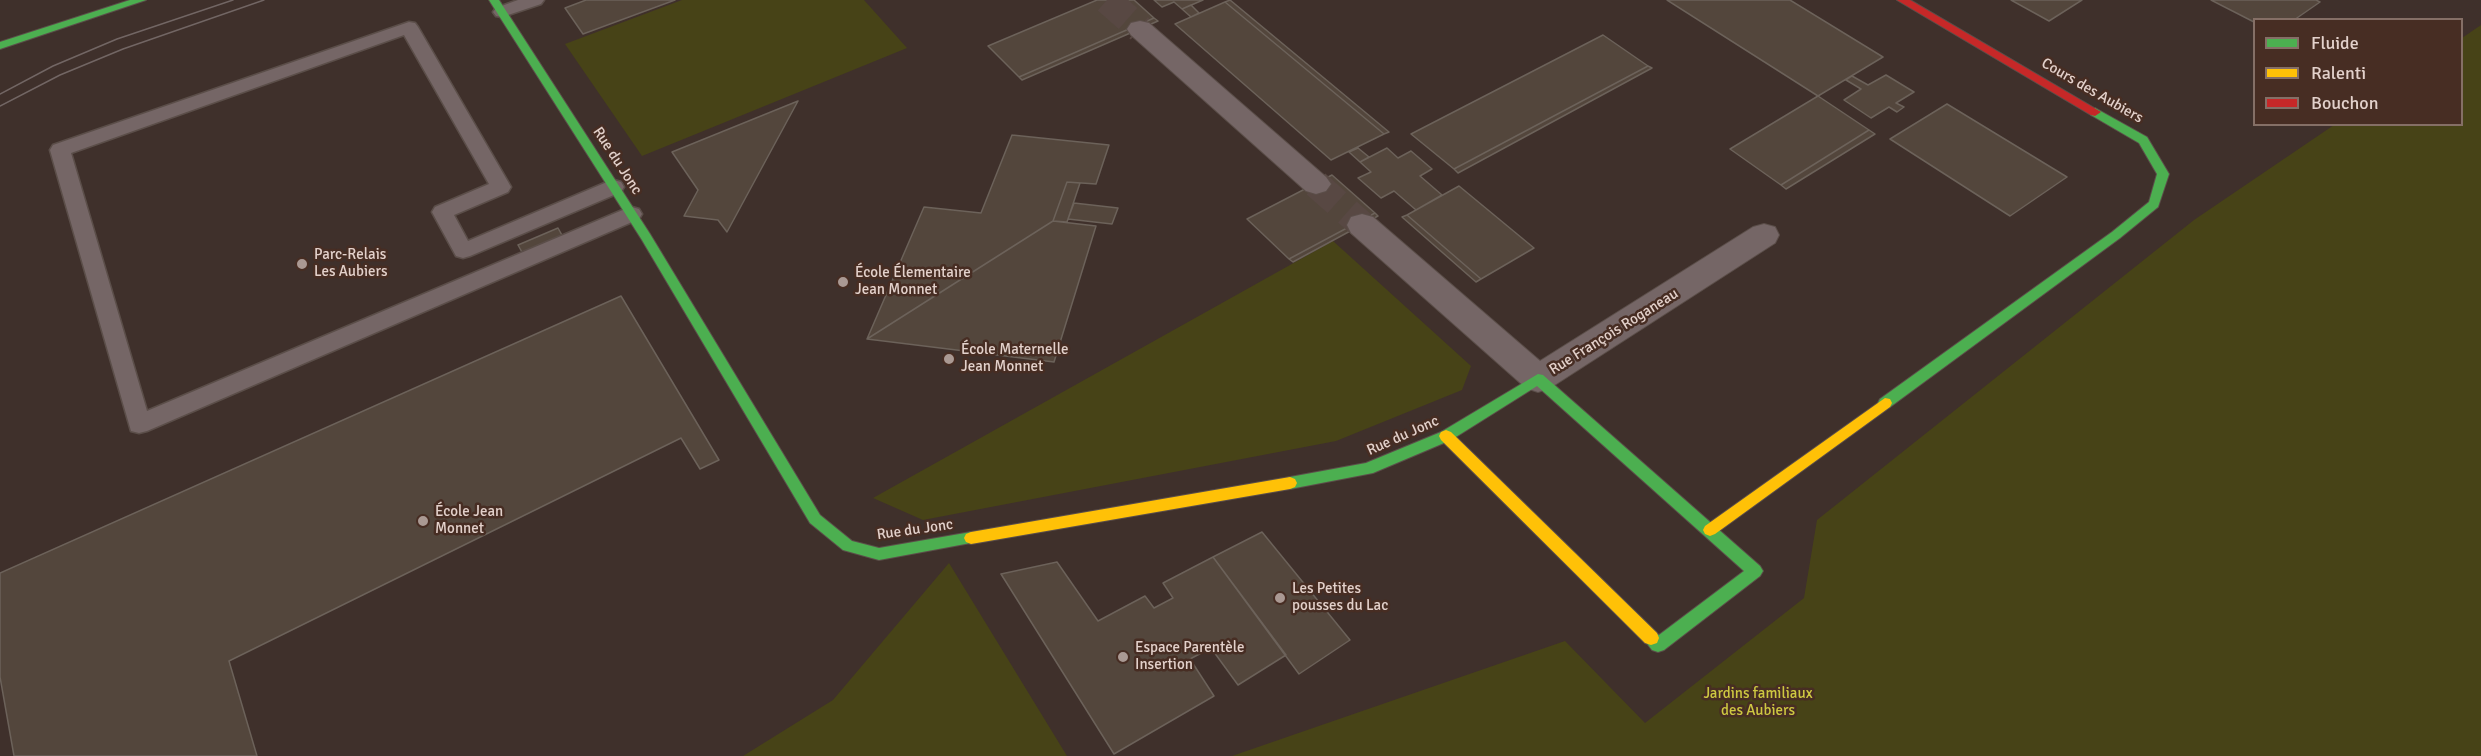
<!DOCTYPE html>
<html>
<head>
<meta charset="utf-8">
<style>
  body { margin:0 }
  #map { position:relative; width:2481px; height:756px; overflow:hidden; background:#3f302b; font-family:Signika,sans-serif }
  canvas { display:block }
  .legend { position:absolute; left:2253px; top:18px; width:210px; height:108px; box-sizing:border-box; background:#472d23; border:2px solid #856f66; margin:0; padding:8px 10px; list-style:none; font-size:18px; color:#e3d1cb }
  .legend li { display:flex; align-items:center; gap:12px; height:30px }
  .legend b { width:30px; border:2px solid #856f66 }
</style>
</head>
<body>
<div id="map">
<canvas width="2481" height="756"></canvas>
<ul class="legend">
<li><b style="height:8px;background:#4caf50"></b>Fluide</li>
<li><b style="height:8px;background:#ffc107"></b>Ralenti</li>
<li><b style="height:8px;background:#c62828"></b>Bouchon</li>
</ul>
</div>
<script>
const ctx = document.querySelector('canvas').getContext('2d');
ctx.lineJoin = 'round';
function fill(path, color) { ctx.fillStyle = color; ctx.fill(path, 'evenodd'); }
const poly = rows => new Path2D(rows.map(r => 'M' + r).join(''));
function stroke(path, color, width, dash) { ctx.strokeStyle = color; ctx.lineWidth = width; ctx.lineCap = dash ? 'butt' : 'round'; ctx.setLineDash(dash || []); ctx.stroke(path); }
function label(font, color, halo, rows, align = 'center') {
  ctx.font = font + ' Signika,sans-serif'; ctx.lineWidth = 5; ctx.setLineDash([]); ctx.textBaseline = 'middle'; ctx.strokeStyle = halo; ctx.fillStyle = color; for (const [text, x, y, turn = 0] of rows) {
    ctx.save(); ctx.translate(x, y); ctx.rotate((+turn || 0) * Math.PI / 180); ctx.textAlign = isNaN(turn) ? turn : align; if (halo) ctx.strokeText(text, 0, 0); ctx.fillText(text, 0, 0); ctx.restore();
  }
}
fill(poly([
  [682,0,864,0,907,48,642,156,565,44],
  [2481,25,2481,756,1232,756,1565,641,1645,723,1804,598,1817,520,2194,220,2334,125,2462,124,2462,38],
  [1333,241,1471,366,1462,390,1336,441,923,520,873,498],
  [949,563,1067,756,743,756,833,700]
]), '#474317');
const building = poly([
  [586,0,675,0,583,34,565,8,586,0],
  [1097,0,1134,0,1154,18,1019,77,988,46,1097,0],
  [1154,0,1203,0,1182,9,1174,2,1162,7,1154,0],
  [1230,0,1389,132,1384,134,1225,2,1230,0],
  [1667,0,1790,0,1883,57,1818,96,1667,0],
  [2011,0,2082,0,2049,21,2011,0],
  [2211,0,2316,0,2320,2,2294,20,2254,20,2254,22,2211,0],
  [1225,2,1384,134,1331,160,1175,24,1225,2],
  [1191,5,1199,13,1191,17,1182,9,1191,5],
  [1154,18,1158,21,1022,80,1019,77,1154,18],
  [1603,35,1648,66,1454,169,1411,134,1603,35],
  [1648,66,1652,68,1458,173,1454,169,1648,66],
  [1886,75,1914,92,1896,103,1904,107,1897,112,1889,107,1871,118,1844,100,1861,89,1846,80,1852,76,1868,85,1886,75],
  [1818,96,1869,130,1781,185,1730,149,1818,96],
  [798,101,727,232,718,220,684,216,698,190,672,152,798,101],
  [1947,104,2067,177,2010,216,1890,139,1947,104],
  [1869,130,1875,134,1786,189,1781,185,1869,130],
  [1012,135,1109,145,1096,184,1067,182,1053,221,867,339,924,207,981,213,1012,135],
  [1358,148,1369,157,1360,162,1349,152,1358,148],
  [1387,148,1398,158,1411,151,1432,169,1420,176,1442,195,1416,210,1394,191,1381,198,1358,178,1371,172,1360,162,1387,148],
  [1332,175,1375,213,1289,259,1247,219,1332,175],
  [1067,182,1080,183,1067,222,1053,221,1067,182],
  [1459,186,1534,248,1481,279,1407,215,1459,186],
  [1074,203,1118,208,1112,224,1068,219,1074,203],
  [1375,213,1378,216,1293,262,1289,259,1375,213],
  [1407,215,1481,279,1476,282,1402,217,1407,215],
  [1053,221,1096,226,1054,362,867,339,1053,221],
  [558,228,563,237,523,254,518,245,558,228],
  [621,296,719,460,700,469,681,438,229,661,257,756,14,756,0,677,0,573,621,296],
  [1262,532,1350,640,1299,674,1213,557,1262,532],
  [1213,557,1286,655,1238,685,1211,648,1190,659,1214,696,1114,754,1001,574,1057,562,1098,621,1145,596,1154,608,1173,598,1163,583,1213,557]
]);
fill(building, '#53463c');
stroke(building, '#6c625a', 1.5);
stroke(poly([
  [1107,0,1140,29],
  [1316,184,1362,225]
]), '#584843', 28, [28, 14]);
const lane = poly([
  [518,0,544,0,541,4,502,17,496,16,493,12,496,8,518,0],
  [409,22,415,23,418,27,511,187,508,192,454,215,468,241,607,182,614,180,621,182,624,187,621,192,470,256,463,258,456,256,432,212,435,207,489,184,404,35,71,153,147,411,625,209,632,207,639,209,642,214,639,219,147,431,139,433,131,431,50,150,53,145,409,22]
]);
const street = poly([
  [1140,21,1149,23,1326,177,1331,184,1326,191,1316,194,1306,191,1131,35,1127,29,1131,23,1140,21],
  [1362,214,1373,217,1540,361,1753,227,1764,224,1775,227,1779,235,1775,243,1550,388,1538,392,1526,388,1351,233,1347,225,1351,217,1362,214]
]);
const fast = poly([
  [130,0,146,0,0,49,0,42,130,0],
  [489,0,499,0,650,234,820,515,852,541,879,548,971,532,976,534,978,538,976,542,879,560,843,550,810,523,642,240,489,0],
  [2095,108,2147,137,2169,174,2158,207,2120,238,1890,407,1880,407,1878,403,1880,399,2112,232,2149,202,2157,174,2139,143,2091,115,2089,112,2095,108],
  [1538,374,1543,375,1760,566,1763,571,1760,576,1664,650,1658,652,1652,650,1643,638,1645,633,1651,631,1659,635,1744,571,1537,386,1451,440,1373,473,1290,489,1285,487,1283,483,1285,479,1290,477,1366,463,1441,432,1538,374]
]);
const slow = poly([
  [1885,398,1890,399,1892,403,1890,407,1715,534,1710,536,1705,534,1703,530,1705,526,1885,398],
  [1446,430,1451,432,1657,633,1659,638,1657,643,1651,645,1645,643,1441,440,1439,436,1441,432,1446,430],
  [1290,477,1295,479,1297,483,1295,487,1290,489,971,544,966,542,964,538,966,534,971,532,1290,477]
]);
const jam = poly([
  [1897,0,1910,0,2101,112,2095,116,2091,115,1897,0]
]);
stroke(lane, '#5b4e49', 3);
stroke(street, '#5b4e49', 2);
stroke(fast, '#5b4e49', 2);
stroke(slow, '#5b4e49', 2);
stroke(jam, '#5b4e49', 2);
fill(lane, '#756666');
fill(street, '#756666');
fill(fast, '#4caf50');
fill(slow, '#ffc107');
fill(jam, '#c62828');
stroke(poly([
  [0,94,53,66,117,39,233,0],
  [0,106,60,75,123,49,264,0]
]), '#726664', 1.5);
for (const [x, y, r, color] of [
  [302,264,6,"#aa9993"],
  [843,282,6,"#aa9993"],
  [949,359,6,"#aa9993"],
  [423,521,6,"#aa9993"],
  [1280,598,6,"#aa9993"],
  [1123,657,6,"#aa9993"]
]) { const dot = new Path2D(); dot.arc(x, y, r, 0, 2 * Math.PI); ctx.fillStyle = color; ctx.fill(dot); stroke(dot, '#472d23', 2); }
label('15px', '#e3d1cb', '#472d23', [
  ["Cours des Aubiers",2092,91,30],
  ["Rue du Jonc",617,161,57],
  ["Rue François Roganeau",1614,332,-32],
  ["Rue du Jonc",1403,436,-24],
  ["Rue du Jonc",915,530,-8]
]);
label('15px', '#e3d1cb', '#472d23', [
  ["Parc-Relais",314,255],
  ["Les Aubiers",314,272],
  ["École Élementaire",855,273],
  ["Jean Monnet",855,290],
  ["École Maternelle",961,350],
  ["Jean Monnet",961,367],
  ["École Jean",435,512],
  ["Monnet",435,529],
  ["Les Petites",1292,589],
  ["pousses du Lac",1292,606],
  ["Espace Parentèle",1135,648],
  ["Insertion",1135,665]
], 'left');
label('15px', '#cec841', '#472d23', [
  ["Jardins familiaux",1758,694],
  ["des Aubiers",1758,711]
]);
</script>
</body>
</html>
